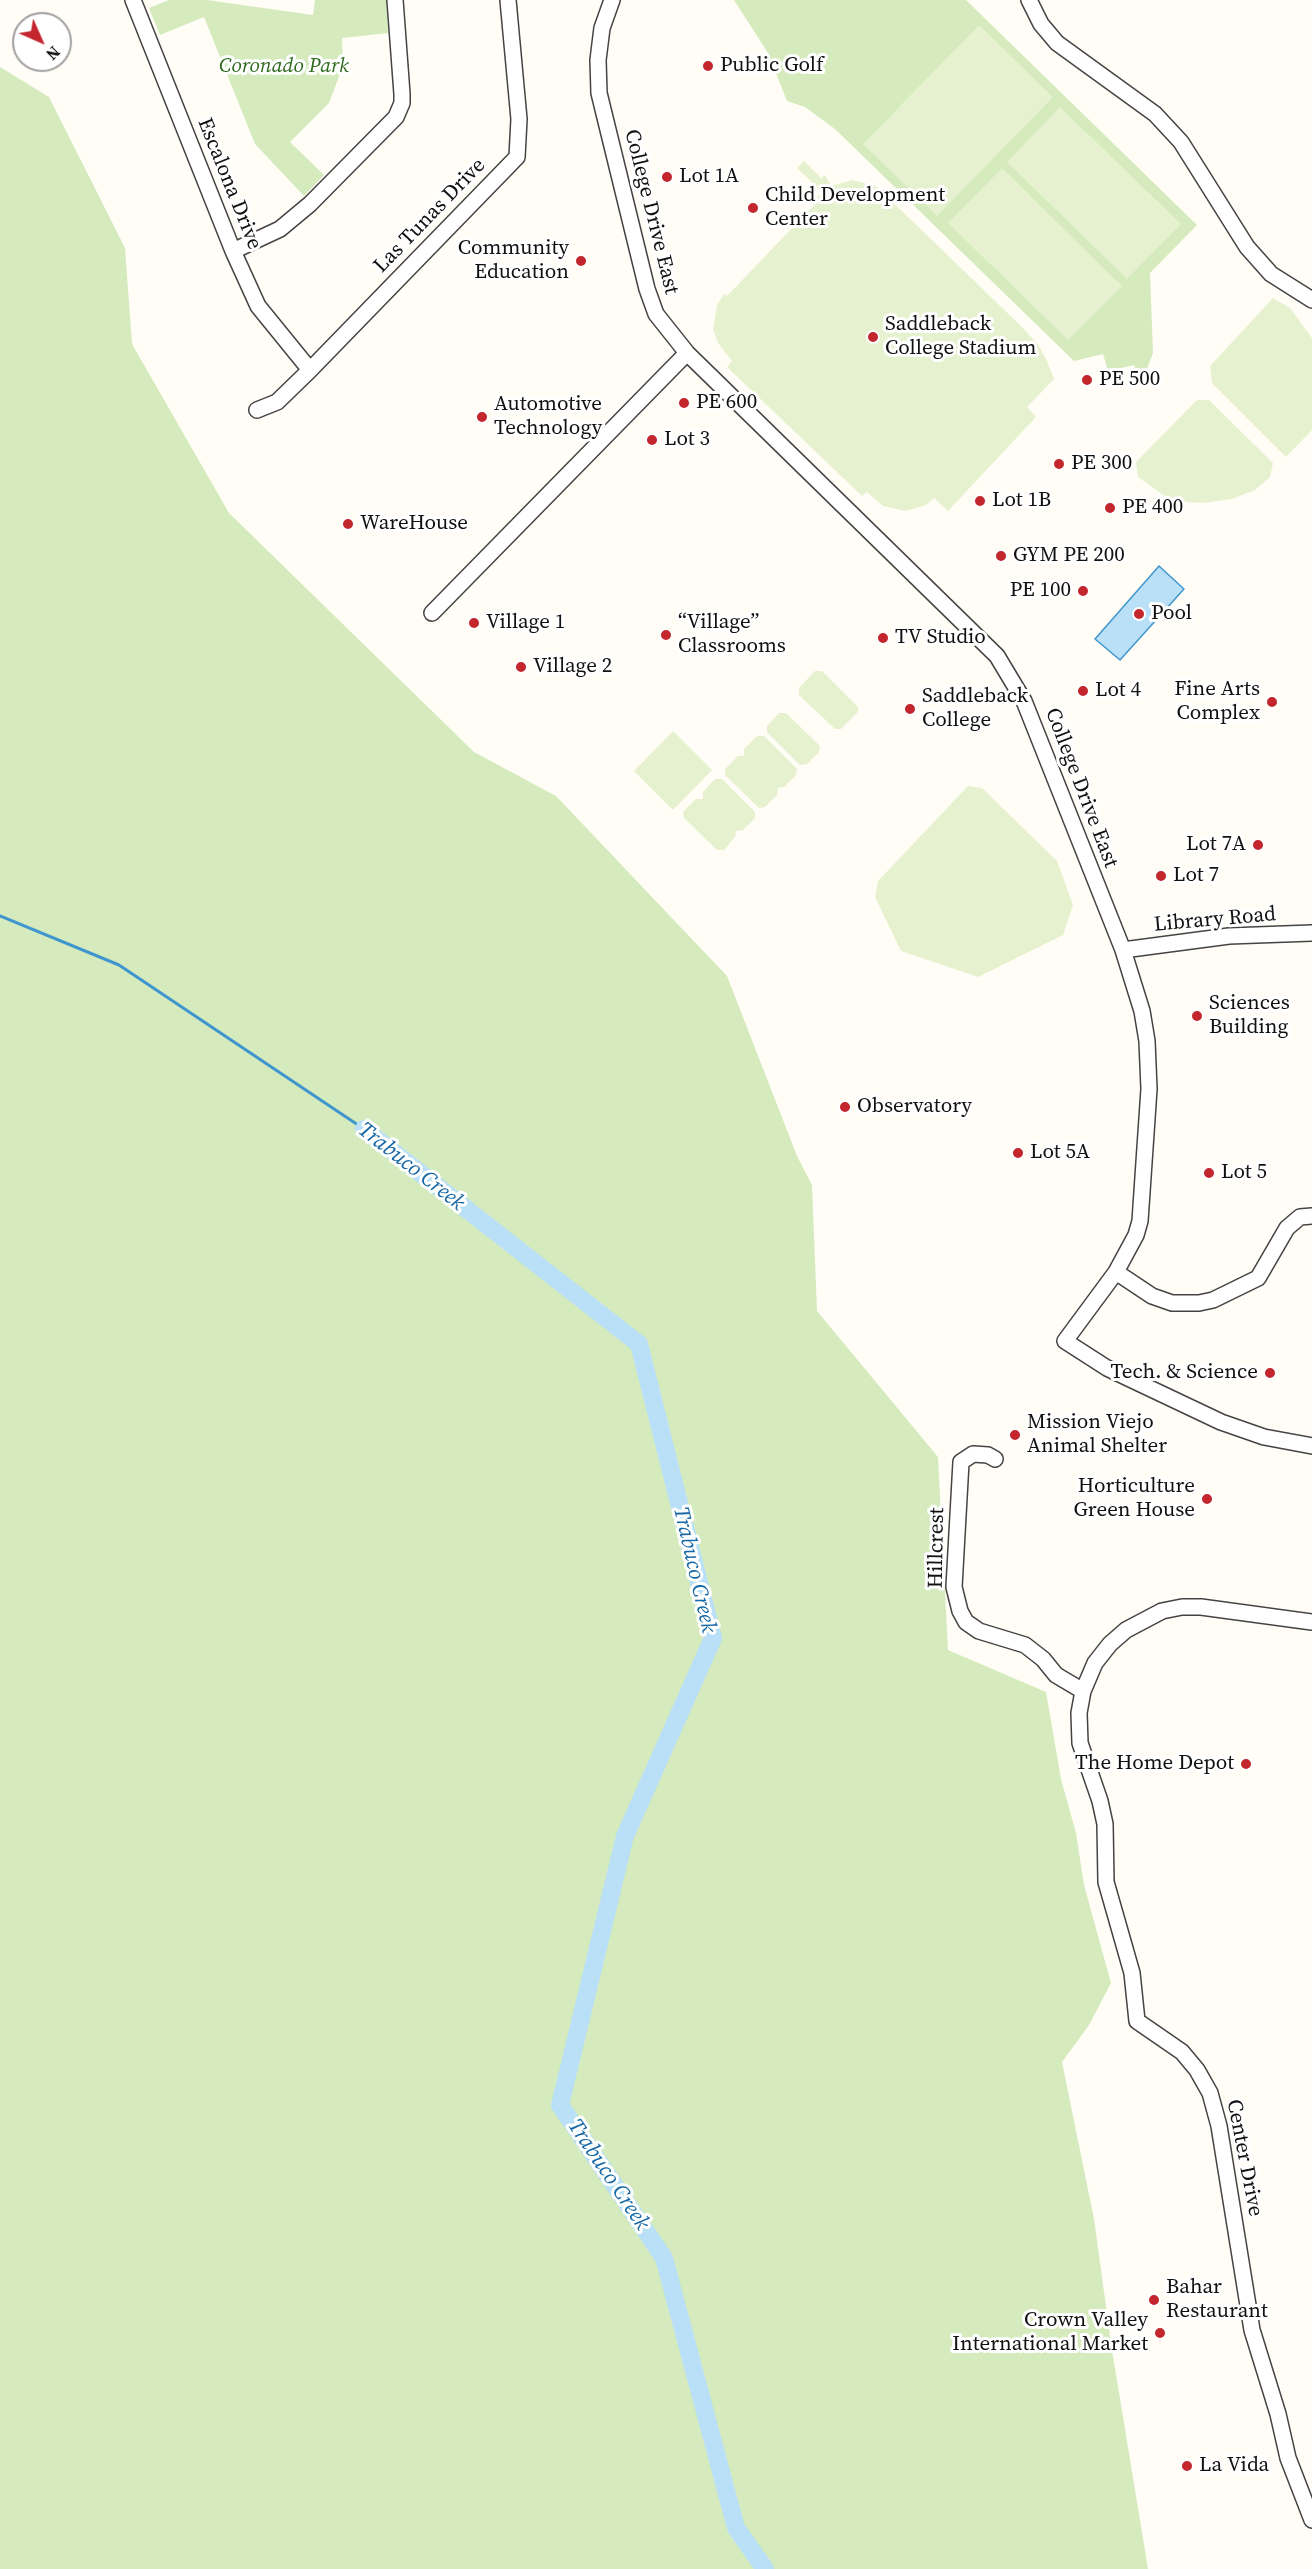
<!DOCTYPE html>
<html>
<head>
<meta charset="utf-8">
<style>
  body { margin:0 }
  #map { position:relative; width:1312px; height:2569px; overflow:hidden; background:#fffdf5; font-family:"Source Serif 4",serif }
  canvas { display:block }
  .north { position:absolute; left:12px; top:12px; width:60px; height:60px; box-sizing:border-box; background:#fff; border:2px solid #a0a0a0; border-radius:50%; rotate:135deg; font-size:16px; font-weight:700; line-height:24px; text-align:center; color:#111 }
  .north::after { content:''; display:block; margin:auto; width:21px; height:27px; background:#c4262e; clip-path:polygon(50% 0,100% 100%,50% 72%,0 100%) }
</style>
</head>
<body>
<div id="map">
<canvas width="1312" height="2569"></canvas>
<div class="north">N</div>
</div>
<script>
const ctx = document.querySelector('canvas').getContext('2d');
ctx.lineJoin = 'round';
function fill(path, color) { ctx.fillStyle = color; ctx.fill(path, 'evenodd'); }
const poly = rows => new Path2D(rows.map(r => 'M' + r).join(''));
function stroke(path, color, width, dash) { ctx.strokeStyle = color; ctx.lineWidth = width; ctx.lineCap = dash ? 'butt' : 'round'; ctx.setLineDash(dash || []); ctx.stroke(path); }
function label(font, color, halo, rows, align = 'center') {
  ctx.font = font + ' "Source Serif 4",serif'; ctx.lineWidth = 6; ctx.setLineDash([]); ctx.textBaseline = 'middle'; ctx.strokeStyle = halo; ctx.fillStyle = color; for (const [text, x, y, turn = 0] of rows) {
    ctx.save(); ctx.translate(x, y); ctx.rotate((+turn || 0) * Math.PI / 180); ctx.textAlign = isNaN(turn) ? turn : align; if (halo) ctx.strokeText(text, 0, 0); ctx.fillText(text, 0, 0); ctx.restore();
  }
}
fill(poly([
  [169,0,207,0,313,15,315,0,386,0,388,33,342,38,343,66,329,103,290,142,324,175,304,196,255,144,204,17,160,35,149,8],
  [734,0,966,0,1197,225,1150,273,1153,353,1146,371,1137,374,1134,365,1108,371,1103,354,1074,361,835,129,805,107,787,101,768,53],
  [0,67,49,97,125,248,132,344,229,513,474,752,556,796,727,976,797,1156,812,1185,817,1311,938,1457,948,1650,1046,1692,1061,1779,1076,1833,1084,1885,1111,1983,1089,2025,1062,2062,1094,2219,1112,2350,1148,2569,0,2569]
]), '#d5ebbd');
fill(poly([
  [979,25,1053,97,937,216,863,144],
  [1060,107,1181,224,1127,279,1007,162],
  [804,161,821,178,825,175,831,186,853,180,877,187,1021,326,1039,346,1047,361,1054,379,1027,407,1036,417,948,511,934,498,926,505,906,511,883,506,867,492,862,496,727,367,732,361,718,343,713,329,717,305,724,294,727,296,817,202,815,200,822,192,797,168],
  [1002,168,1122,286,1068,340,948,223],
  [1273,298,1290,308,1312,338,1312,430,1286,457,1212,383,1210,366],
  [1197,400,1209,400,1273,463,1270,477,1255,490,1232,499,1203,503,1184,502,1163,495,1138,477,1136,462],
  [815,671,822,671,858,707,858,712,841,729,835,729,799,695,799,688],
  [779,713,786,713,820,746,819,752,807,764,800,765,767,732,767,726],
  [673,731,712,770,673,810,634,771],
  [757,736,764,736,797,769,796,775,784,787,778,788,777,795,765,807,759,808,725,775,725,769,738,756,744,756,744,749],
  [715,779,722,779,755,812,755,818,743,830,736,831,735,837,724,850,717,850,684,818,683,812,696,799,703,799,703,792],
  [968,786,982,788,1057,861,1073,905,1063,935,978,977,901,951,875,897,878,881]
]), '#e6f2cf');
const water = poly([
  [1159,566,1184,589,1120,660,1095,639,1159,566]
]);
fill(water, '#b9e0f7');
stroke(water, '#3f96cf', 1.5);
stroke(poly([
  [0,916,119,965,364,1129]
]), '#3f96cf', 3);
stroke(poly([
  [364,1129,639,1344,713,1638,625,1836,560,2105,664,2258,736,2528,765,2569]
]), '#b9e0f7', 18);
const minor = poly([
  [133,0,233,251,258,306,310,370],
  [612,0,602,28,598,60,599,93,647,289,656,314,687,353,997,656,1024,701,1123,950,1142,1011,1147,1041,1149,1089,1140,1221,1136,1235,1116,1272,1065,1341,1107,1368,1221,1422,1264,1437,1312,1446],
  [1029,0,1041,24,1057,43,1155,114,1181,142,1247,247,1271,274,1312,300],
  [233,251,280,229,310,204,396,117,402,103,402,94,395,0],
  [257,410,277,402,310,370,517,157,519,119,508,0],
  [432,613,687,353],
  [1123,950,1229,936,1312,933],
  [1116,1272,1152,1296,1172,1303,1199,1303,1213,1300,1258,1278,1287,1228,1300,1217,1312,1216],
  [995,1459,988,1455,973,1454,961,1462,954,1587,960,1611,966,1622,979,1631,1025,1645,1043,1659,1056,1675,1083,1691],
  [1312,1622,1201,1607,1182,1607,1162,1611,1126,1630,1110,1644,1095,1663,1083,1691,1079,1713,1080,1743,1100,1801,1105,1824,1106,1882,1132,1973,1137,2021,1182,2052,1197,2070,1210,2093,1219,2126,1252,2330,1278,2414,1288,2458,1312,2520]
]);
stroke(minor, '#444', 18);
stroke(minor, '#fff', 15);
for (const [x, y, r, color] of [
  [708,66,6,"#c4262e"],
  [667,177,6,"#c4262e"],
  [753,208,6,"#c4262e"],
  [581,261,6,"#c4262e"],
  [873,337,6,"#c4262e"],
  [1087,380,6,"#c4262e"],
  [684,403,6,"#c4262e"],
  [482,417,6,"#c4262e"],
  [652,440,6,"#c4262e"],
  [1059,464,6,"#c4262e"],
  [980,501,6,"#c4262e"],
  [1110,508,6,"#c4262e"],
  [348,524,6,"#c4262e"],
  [1001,556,6,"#c4262e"],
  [1083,591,6,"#c4262e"],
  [1139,614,6,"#c4262e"],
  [474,623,6,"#c4262e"],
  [666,635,6,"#c4262e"],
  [883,638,6,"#c4262e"],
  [521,667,6,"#c4262e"],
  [1083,691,6,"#c4262e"],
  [1272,702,6,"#c4262e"],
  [910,709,6,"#c4262e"],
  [1258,845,6,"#c4262e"],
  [1161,876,6,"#c4262e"],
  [1197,1016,6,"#c4262e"],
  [845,1107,6,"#c4262e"],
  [1018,1153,6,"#c4262e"],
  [1209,1173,6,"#c4262e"],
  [1270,1373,6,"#c4262e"],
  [1015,1435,6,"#c4262e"],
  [1207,1499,6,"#c4262e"],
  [1246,1764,6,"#c4262e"],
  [1154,2300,6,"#c4262e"],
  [1160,2333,6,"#c4262e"],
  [1187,2466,6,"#c4262e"]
]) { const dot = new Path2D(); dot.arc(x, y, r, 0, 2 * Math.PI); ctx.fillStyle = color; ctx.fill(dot); stroke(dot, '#fff', 2); }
label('21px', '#111', '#fff', [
  ["Public Golf",720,66],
  ["Lot 1A",679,177],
  ["Child Development",765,196],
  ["Center",765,220],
  ["Community",569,249,"right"],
  ["Education",569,273,"right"],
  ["Saddleback",885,325],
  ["College Stadium",885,349],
  ["PE 500",1099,380],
  ["PE 600",696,403],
  ["Automotive",494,405],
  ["Technology",494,429],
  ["Lot 3",664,440],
  ["PE 300",1071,464],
  ["Lot 1B",992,501],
  ["PE 400",1122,508],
  ["WareHouse",360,524],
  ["GYM PE 200",1013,556],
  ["PE 100",1071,591,"right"],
  ["Pool",1151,614],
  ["Village 1",486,623],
  ["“Village”",678,623],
  ["Classrooms",678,647],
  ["TV Studio",895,638],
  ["Village 2",533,667],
  ["Fine Arts",1260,690,"right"],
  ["Complex",1260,714,"right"],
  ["Lot 4",1095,691],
  ["Saddleback",922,697],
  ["College",922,721],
  ["Lot 7A",1246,845,"right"],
  ["Lot 7",1173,876],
  ["Sciences",1209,1004],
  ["Building",1209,1028],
  ["Observatory",857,1107],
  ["Lot 5A",1030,1153],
  ["Lot 5",1221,1173],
  ["Tech. & Science",1258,1373,"right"],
  ["Mission Viejo",1027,1423],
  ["Animal Shelter",1027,1447],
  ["Horticulture",1195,1487,"right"],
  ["Green House",1195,1511,"right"],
  ["The Home Depot",1234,1764,"right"],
  ["Bahar",1166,2288],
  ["Restaurant",1166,2312],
  ["Crown Valley",1148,2321,"right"],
  ["International Market",1148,2345,"right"],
  ["La Vida",1199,2466]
], 'left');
label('italic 21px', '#2f6b1f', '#fff', [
  ["Coronado Park",284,67]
]);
label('21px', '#111', '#fff', [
  ["Escalona Drive",229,184,68],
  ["College Drive East",651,212,76],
  ["Las Tunas Drive",430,216,-46],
  ["College Drive East",1081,788,69],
  ["Library Road",1215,920,-5],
  ["Hillcrest",937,1548,-89],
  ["Center Drive",1244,2158,79]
]);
label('italic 22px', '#1768a6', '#fff', [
  ["Trabuco Creek",411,1167,38],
  ["Trabuco Creek",694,1570,77],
  ["Trabuco Creek",608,2175,56]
]);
</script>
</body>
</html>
